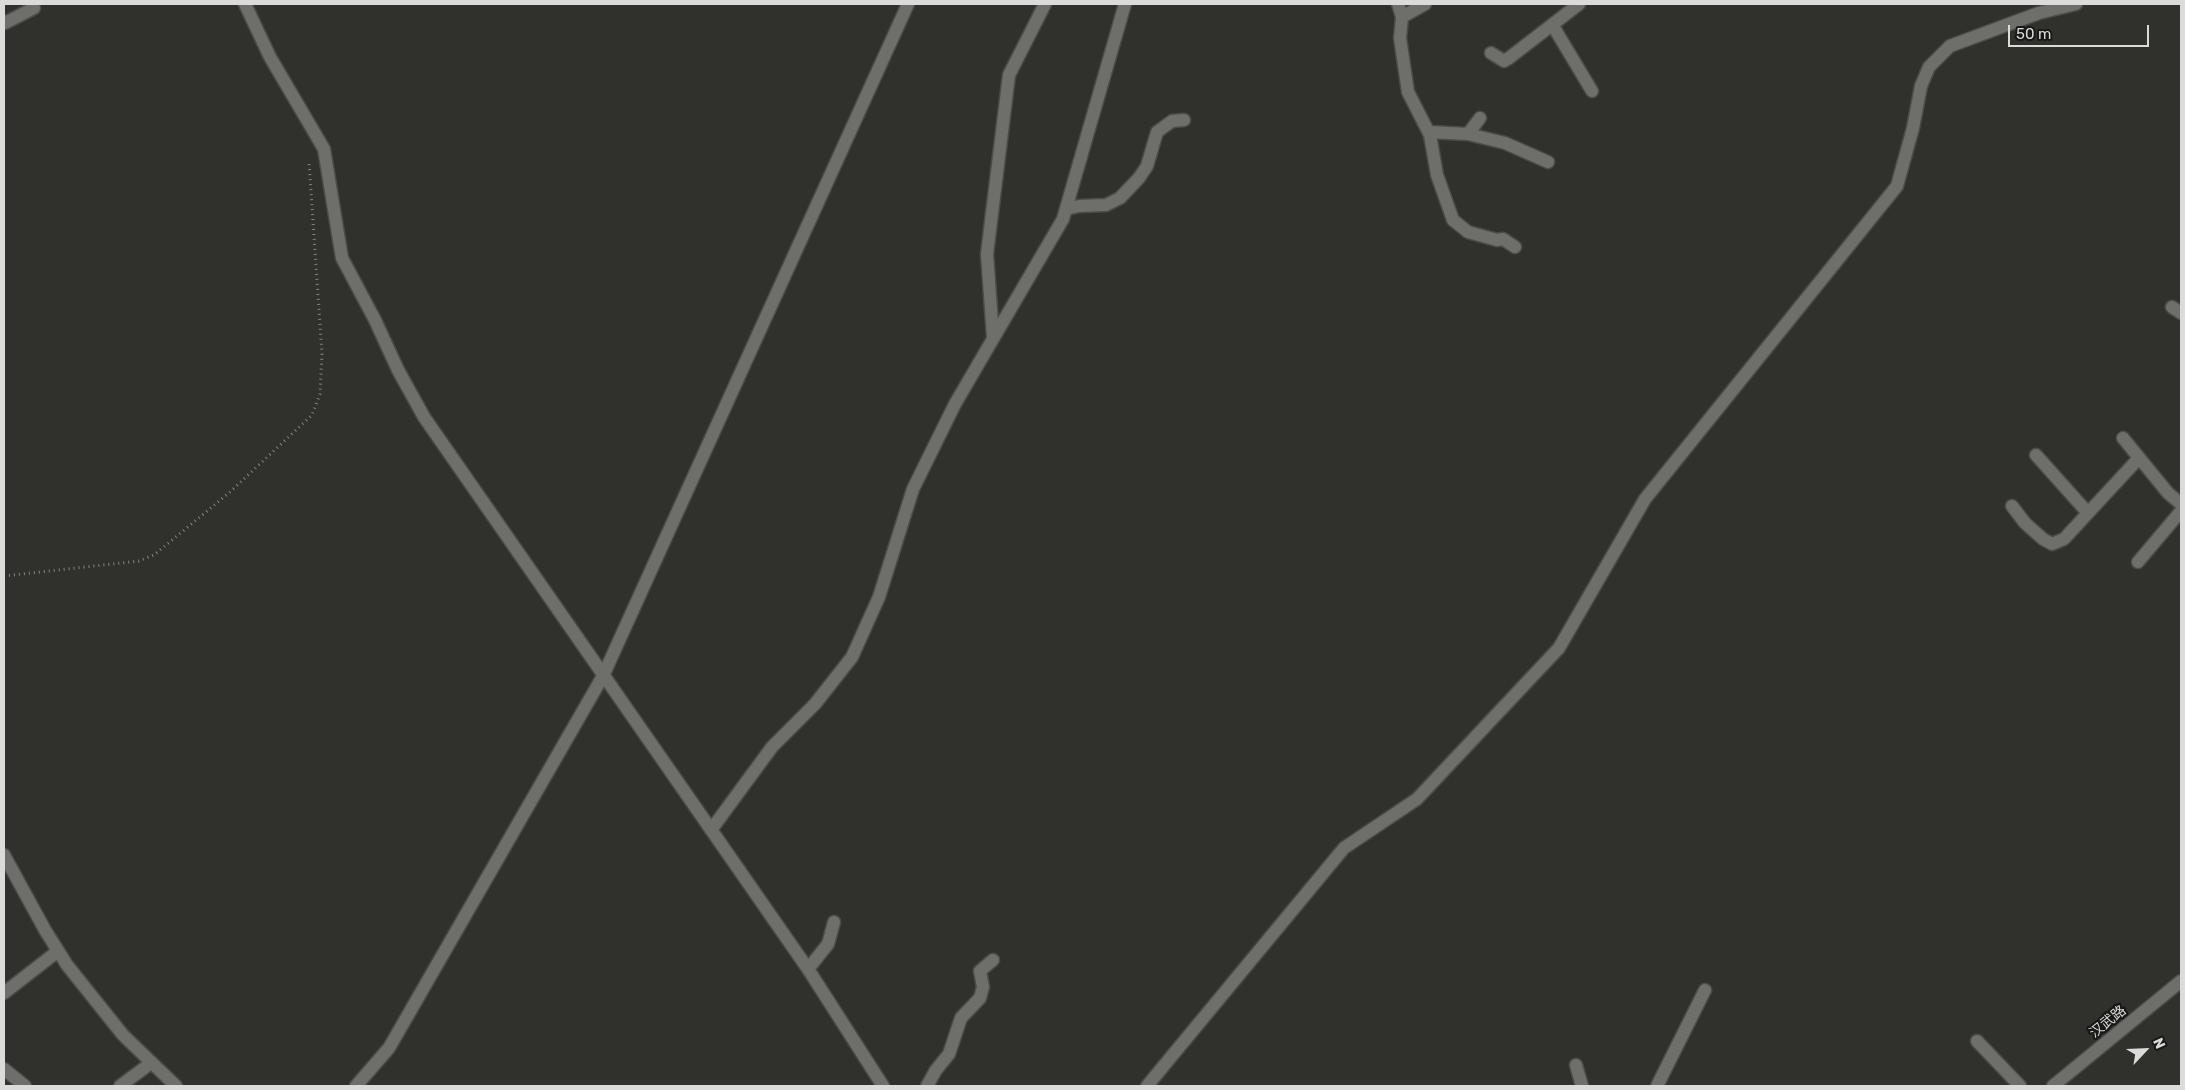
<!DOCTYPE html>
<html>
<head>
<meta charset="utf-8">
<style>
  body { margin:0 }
  #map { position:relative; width:2185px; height:1090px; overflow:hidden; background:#30302d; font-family:Rubik,sans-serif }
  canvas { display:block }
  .frame { position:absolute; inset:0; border:5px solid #dbdbd9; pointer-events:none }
  .north { position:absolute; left:2120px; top:1025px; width:50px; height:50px; -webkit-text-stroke:4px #181816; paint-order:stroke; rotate:65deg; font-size:14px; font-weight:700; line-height:20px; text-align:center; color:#dbdbd9 }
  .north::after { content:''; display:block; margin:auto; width:18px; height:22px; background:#dbdbd9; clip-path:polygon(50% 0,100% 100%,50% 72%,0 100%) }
  .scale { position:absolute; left:2008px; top:25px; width:141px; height:22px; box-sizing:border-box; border:2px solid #dbdbd9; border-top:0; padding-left:6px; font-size:15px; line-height:18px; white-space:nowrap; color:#dbdbd9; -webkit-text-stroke:4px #181816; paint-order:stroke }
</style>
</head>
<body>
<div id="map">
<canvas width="2185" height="1090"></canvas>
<div class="frame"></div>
<div class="north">N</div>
<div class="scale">50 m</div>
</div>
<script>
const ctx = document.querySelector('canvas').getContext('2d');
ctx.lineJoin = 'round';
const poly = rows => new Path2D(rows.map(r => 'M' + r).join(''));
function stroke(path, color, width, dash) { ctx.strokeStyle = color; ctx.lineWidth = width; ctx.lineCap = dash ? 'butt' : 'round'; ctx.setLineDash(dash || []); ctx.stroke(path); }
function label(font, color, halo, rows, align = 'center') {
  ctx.font = font + ' Rubik,"Noto Sans SC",sans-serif'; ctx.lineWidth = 4.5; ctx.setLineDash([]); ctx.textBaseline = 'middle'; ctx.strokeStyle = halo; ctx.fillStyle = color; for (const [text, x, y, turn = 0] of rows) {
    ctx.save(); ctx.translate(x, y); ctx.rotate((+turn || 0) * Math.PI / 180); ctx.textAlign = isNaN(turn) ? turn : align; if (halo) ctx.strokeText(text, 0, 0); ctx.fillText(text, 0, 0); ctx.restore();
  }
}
const minor = poly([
  [245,4,270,57,324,149,342,258,375,320,398,370,424,417,808,969,883,1086],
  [1398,4,1402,17,1400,38,1408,92,1430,135,1437,175,1453,220,1468,232,1497,240,1503,239,1515,247],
  [1402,17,1425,4],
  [4,21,5,23,34,8],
  [1553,26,1592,91],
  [1491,53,1504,61,1509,58,1579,4],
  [1429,132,1468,134,1480,118],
  [1468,134,1505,143,1548,162],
  [1066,209,1079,206,1106,205,1120,198,1139,178,1147,166,1157,132,1172,121,1184,120],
  [2172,307,2181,313],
  [993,337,987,254,1009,75,1045,4],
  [2123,438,2168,493,2181,504],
  [2036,455,2088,513],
  [2012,506,2025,523,2043,539,2052,544,2064,539,2139,458],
  [2138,562,2181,511],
  [711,830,772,747,815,704,852,657,879,597,913,489,955,404,1063,219,1125,4],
  [4,855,45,930,67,965,123,1035,176,1086],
  [808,969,828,944,834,922],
  [4,993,58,951],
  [1977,1041,2020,1086],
  [1576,1065,1582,1086],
  [4,1069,25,1086],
  [120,1086,151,1063],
  [356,1086,389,1048,603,676,908,4],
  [927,1086,936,1070,949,1054,961,1018,980,998,983,987,980,971,993,960],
  [1147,1086,1344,848,1417,799,1559,648,1645,499,1897,186,1913,128,1921,86,1929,67,1950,46,2039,13,2076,4],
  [1657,1086,1705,990]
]);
const secondary = poly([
  [2053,1086,2181,981]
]);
stroke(minor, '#4b4b48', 15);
stroke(secondary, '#4b4b48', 15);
stroke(poly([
  [4,576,139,561,154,555,230,492,312,415,320,394,322,354,309,162]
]), '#838381', 3, [1, 4]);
stroke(minor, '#6e6e6a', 12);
stroke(secondary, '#6e6e6a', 12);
label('14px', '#dbdbd9', '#181816', [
  ["汉武路",2108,1022,-39]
]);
</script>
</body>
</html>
